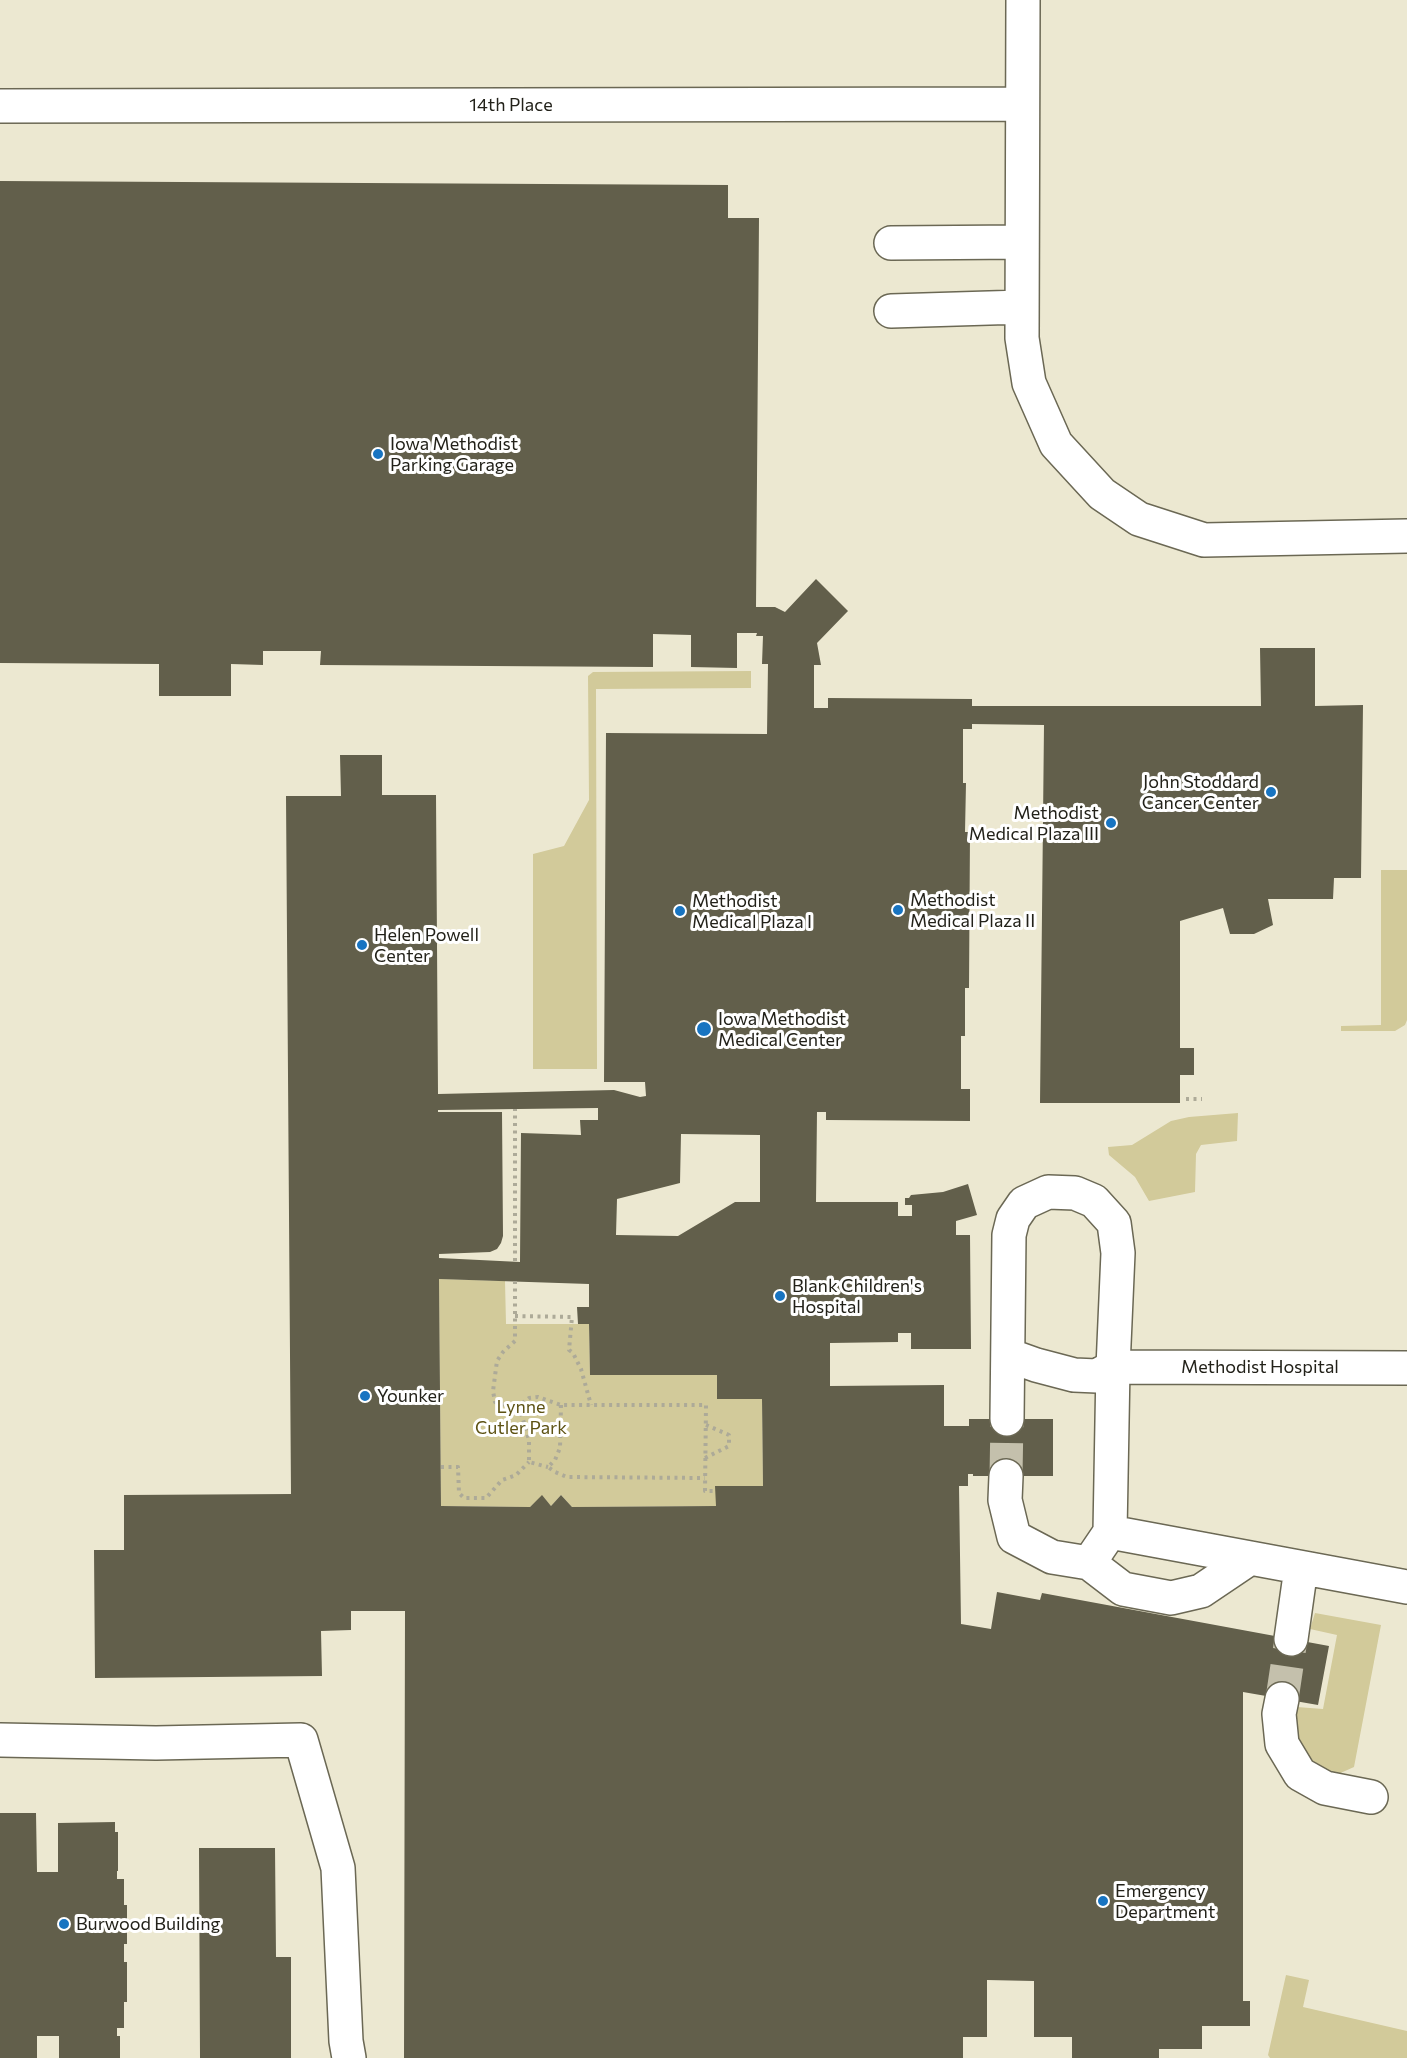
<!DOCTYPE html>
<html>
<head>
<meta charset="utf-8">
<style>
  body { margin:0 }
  canvas { display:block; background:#ece8d1 }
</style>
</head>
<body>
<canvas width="1407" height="2058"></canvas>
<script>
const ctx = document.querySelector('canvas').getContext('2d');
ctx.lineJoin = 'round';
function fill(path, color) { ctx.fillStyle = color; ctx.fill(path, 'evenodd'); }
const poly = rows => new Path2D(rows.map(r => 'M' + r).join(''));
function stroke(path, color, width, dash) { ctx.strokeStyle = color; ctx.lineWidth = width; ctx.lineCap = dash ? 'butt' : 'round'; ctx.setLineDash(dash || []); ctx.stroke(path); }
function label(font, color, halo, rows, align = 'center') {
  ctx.font = font + ' Commissioner,sans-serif'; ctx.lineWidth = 6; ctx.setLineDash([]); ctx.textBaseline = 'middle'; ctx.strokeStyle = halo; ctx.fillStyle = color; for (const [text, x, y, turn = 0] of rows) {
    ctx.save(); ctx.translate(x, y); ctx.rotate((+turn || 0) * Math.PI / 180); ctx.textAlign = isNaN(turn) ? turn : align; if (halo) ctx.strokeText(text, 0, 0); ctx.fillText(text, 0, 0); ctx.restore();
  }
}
fill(poly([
  [751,671,751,688,596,689,597,1069,533,1069,533,854,564,846,589,800,588,676,593,672],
  [1381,870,1407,870,1407,1020,1405,1025,1395,1031,1341,1031,1341,1026,1381,1025],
  [1238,1113,1237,1141,1201,1145,1196,1154,1195,1192,1149,1201,1135,1177,1109,1155,1108,1147,1132,1145,1171,1121,1189,1117],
  [439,1279,505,1281,506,1324,589,1324,590,1374,717,1375,762,1399,763,1486,716,1486,716,1506,572,1507,561,1495,551,1506,542,1496,530,1507,441,1506],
  [1315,1613,1381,1625,1354,1767,1336,1775,1311,1764,1292,1730,1297,1707,1323,1709,1337,1635,1310,1629],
  [1286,1975,1309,1980,1303,2007,1407,2031,1407,2058,1270,2058,1268,2055]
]), '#d2ca9a');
fill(poly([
  [0,181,728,185,728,218,759,218,756,607,775,607,785,612,816,579,848,611,817,643,821,665,814,665,814,708,828,708,828,698,972,699,972,706,1261,706,1260,648,1315,648,1315,706,1363,705,1361,878,1334,878,1333,899,1268,899,1273,925,1254,934,1230,934,1223,908,1180,921,1180,1048,1194,1048,1194,1075,1180,1075,1180,1103,1040,1103,1044,725,972,724,972,729,963,729,963,783,966,783,965,832,970,832,969,988,965,988,965,1036,961,1036,961,1089,970,1089,970,1121,826,1120,826,1112,817,1112,816,1202,898,1202,898,1216,912,1216,912,1205,905,1205,905,1198,909,1198,911,1195,943,1192,968,1184,977,1215,956,1221,956,1235,970,1235,971,1349,911,1349,911,1333,898,1333,898,1342,830,1343,830,1386,944,1385,944,1426,969,1426,969,1419,1053,1419,1053,1476,973,1476,973,1474,968,1474,968,1486,959,1486,961,1624,991,1629,997,1592,1040,1600,1042,1593,1329,1646,1318,1705,1243,1692,1243,2001,1250,2001,1250,2026,1202,2026,1202,2049,1159,2049,1159,2058,1072,2058,1072,2037,1034,2037,1034,1981,987,1980,987,2037,963,2037,963,2058,404,2058,405,1611,351,1611,351,1630,321,1631,322,1676,95,1678,94,1550,124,1550,124,1495,291,1494,286,796,341,796,340,755,382,755,382,795,436,795,438,1094,614,1090,640,1097,646,1096,645,1082,604,1082,606,733,767,734,768,664,762,664,763,636,756,636,757,633,737,633,737,668,691,667,691,635,653,634,653,667,320,665,321,651,263,651,263,665,231,664,231,696,159,696,159,664,0,663],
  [598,1108,598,1120,580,1120,581,1135,521,1133,520,1262,439,1258,439,1254,490,1252,497,1249,501,1243,503,1236,502,1112,438,1112,438,1110],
  [681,1134,760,1135,760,1202,735,1202,678,1236,616,1235,617,1199,680,1183],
  [439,1279,589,1284,589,1307,577,1307,578,1324,589,1324,590,1375,717,1375,717,1399,762,1399,763,1486,715,1486,716,1506,572,1507,561,1495,551,1506,542,1495,530,1507,441,1506],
  [0,1813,36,1813,37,1872,58,1872,58,1823,115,1822,115,1832,118,1832,118,1871,117,1871,117,1879,124,1879,124,1905,127,1905,127,1944,124,1944,124,1962,127,1962,127,2002,124,2002,124,2028,117,2028,117,2036,120,2036,120,2058,59,2058,59,2036,37,2036,37,2058,0,2058],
  [199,1848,275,1848,276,1957,291,1957,291,2058,200,2058]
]), '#625f4b');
stroke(poly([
  [1006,1476,1007,1419],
  [1282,1699,1291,1639]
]), '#c4c0ac', 33, [33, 16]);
const minor = poly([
  [1023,0,1022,338,1029,383,1056,444,1102,494,1139,519,1204,540,1407,536],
  [0,106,1022,104],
  [891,243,1022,242],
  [891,311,1022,307],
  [1008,1355,1036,1365,1074,1375,1097,1376,1113,1367,1407,1368],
  [1007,1419,1009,1235,1013,1219,1024,1203,1048,1192,1075,1193,1094,1201,1114,1223,1118,1253,1113,1367,1110,1532,1089,1563],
  [1006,1476,1005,1500,1014,1537,1052,1557,1089,1563,1123,1589,1171,1598,1201,1591,1250,1558],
  [1110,1532,1407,1587],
  [1291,1639,1301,1568],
  [1282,1699,1279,1714,1282,1744,1300,1774,1325,1788,1371,1797],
  [0,1740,156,1743,301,1740,338,1868,346,2041,349,2058]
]);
stroke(minor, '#6b6854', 36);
stroke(poly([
  [1186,1099,1202,1099],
  [515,1261,515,1109],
  [515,1281,515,1341,503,1352,497,1361,493,1391,495,1402,507,1406,519,1406,529,1398,538,1397,561,1405,706,1405,705,1491,716,1491],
  [515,1316,572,1317,569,1350,573,1353,581,1369,591,1405],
  [561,1405,560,1448,555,1460,548,1467,555,1472,567,1477,705,1478],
  [519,1406,529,1440,529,1462,548,1467],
  [705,1458,729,1446,729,1435,706,1425],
  [441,1467,458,1467,459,1493,464,1498,486,1498,502,1480,516,1475,529,1462]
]), '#adaa98', 4, [3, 4.5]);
stroke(minor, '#fff', 33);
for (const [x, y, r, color] of [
  [378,454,6,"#1874c1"],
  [1271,792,6,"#1874c1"],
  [1111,823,6,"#1874c1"],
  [898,910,6,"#1874c1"],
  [680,911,6,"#1874c1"],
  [362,945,6,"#1874c1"],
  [704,1029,8,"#1874c1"],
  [780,1296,6,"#1874c1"],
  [365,1396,6,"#1874c1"],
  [1103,1901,6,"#1874c1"],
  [64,1924,6,"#1874c1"]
]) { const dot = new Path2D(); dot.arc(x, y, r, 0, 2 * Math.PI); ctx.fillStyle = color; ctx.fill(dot); stroke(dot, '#fff', 2); }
label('18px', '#222119', '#fff', [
  ["14th Place",511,105],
  ["Methodist Hospital",1260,1367]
]);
label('18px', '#222119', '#fff', [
  ["Iowa Methodist",390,444],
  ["Parking Garage",390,465],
  ["John Stoddard",1259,782,"right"],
  ["Cancer Center",1259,803,"right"],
  ["Methodist",1099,813,"right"],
  ["Medical Plaza III",1099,834,"right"],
  ["Methodist",910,900],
  ["Medical Plaza II",910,921],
  ["Methodist",692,901],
  ["Medical Plaza I",692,922],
  ["Helen Powell",374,935],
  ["Center",374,956],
  ["Iowa Methodist",718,1019],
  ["Medical Center",718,1040],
  ["Blank Children's",792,1286],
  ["Hospital",792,1307],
  ["Younker",377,1396],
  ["Emergency",1115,1891],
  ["Department",1115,1912],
  ["Burwood Building",76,1924]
], 'left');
label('18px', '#5d5213', '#fff', [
  ["Lynne",521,1407],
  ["Cutler Park",521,1428]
]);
</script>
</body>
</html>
